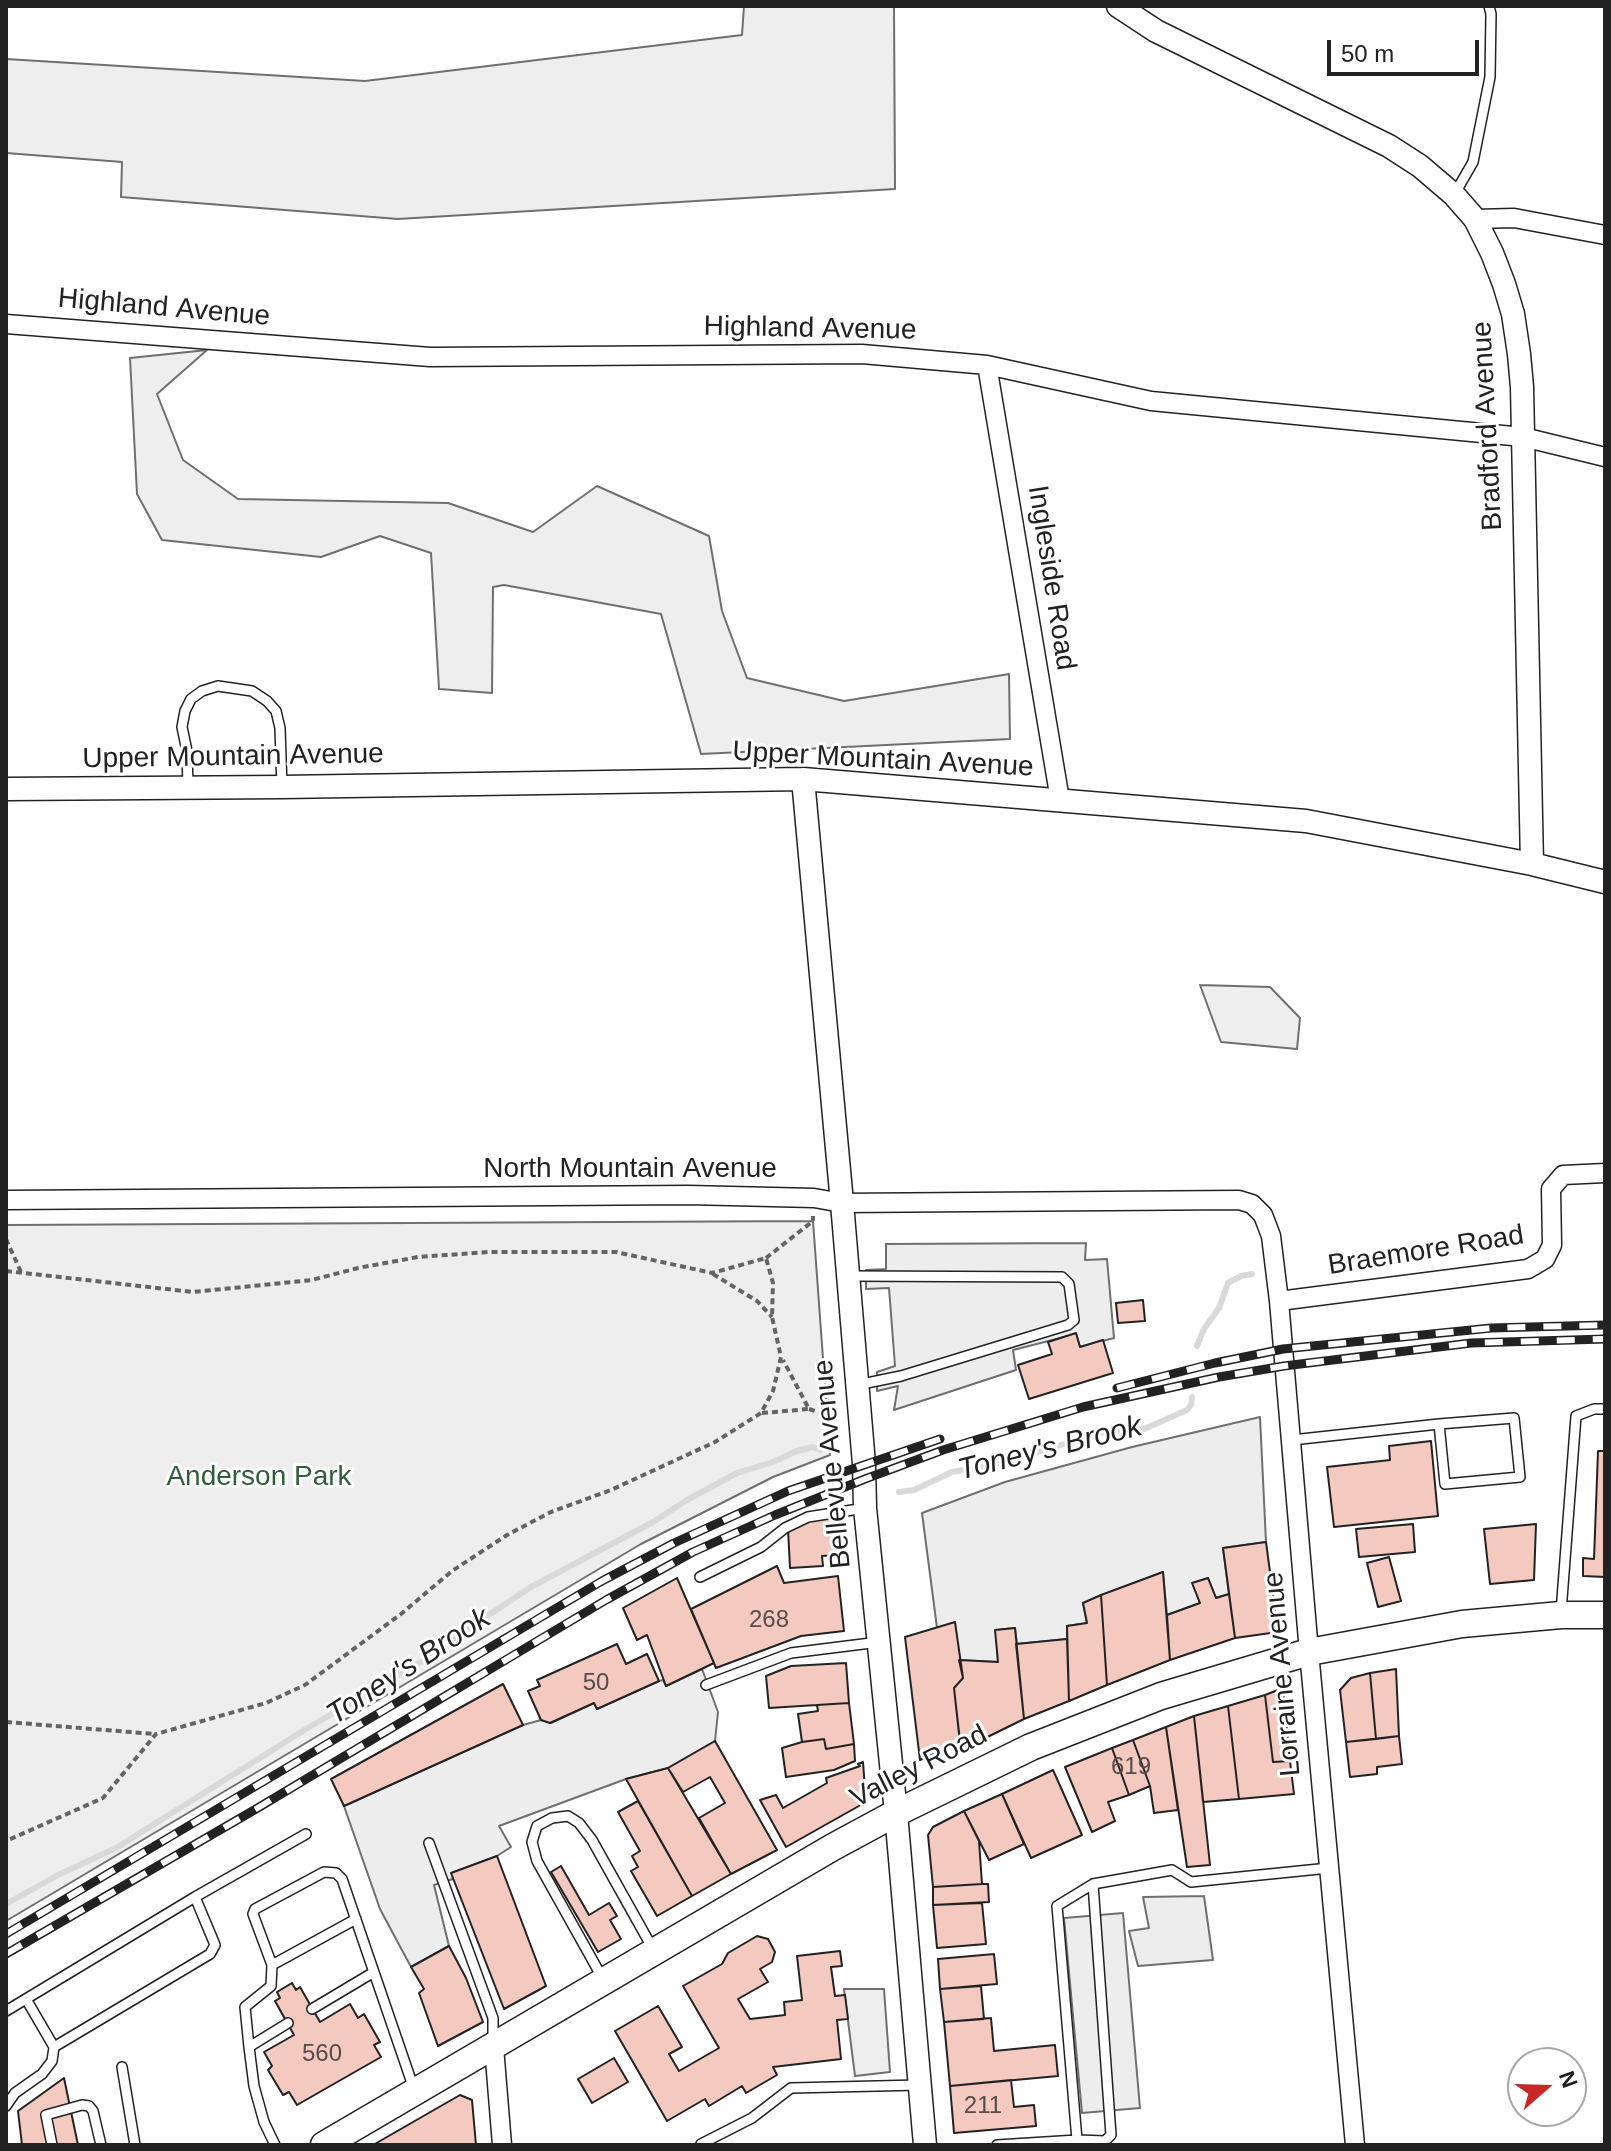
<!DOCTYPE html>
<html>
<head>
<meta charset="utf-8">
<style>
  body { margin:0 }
  #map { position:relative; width:1611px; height:2151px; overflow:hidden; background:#fff; font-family:Arial,sans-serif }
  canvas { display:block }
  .frame { position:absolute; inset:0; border:8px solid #222; pointer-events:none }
  .north { position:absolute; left:1507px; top:2047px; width:80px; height:80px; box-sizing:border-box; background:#fff; border:2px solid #a7a7a7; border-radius:50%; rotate:70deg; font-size:22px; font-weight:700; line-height:32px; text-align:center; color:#222 }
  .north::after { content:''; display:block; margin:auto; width:28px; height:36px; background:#c62828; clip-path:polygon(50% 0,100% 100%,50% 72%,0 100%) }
  .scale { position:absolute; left:1327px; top:40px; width:152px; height:36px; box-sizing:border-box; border:4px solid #222; border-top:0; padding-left:10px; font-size:24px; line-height:28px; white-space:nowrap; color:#222; -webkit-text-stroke:6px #fff; paint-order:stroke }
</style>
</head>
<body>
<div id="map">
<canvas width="1611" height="2151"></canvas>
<div class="frame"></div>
<div class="north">N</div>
<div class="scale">50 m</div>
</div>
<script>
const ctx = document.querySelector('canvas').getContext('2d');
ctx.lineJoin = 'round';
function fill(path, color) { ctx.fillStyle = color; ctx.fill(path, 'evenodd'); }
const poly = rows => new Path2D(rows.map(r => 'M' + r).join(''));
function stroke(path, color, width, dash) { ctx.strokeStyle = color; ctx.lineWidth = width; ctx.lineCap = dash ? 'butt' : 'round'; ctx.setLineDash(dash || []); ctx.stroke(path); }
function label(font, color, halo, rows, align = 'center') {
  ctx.font = font + ' Arial,sans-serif'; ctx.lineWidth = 6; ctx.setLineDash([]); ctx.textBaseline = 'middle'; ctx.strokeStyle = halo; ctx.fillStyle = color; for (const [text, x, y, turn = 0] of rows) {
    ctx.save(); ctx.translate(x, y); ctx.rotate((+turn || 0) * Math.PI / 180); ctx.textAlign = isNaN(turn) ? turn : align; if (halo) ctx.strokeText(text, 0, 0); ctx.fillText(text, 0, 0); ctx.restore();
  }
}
const green = poly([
  [744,6,894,6,895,189,398,219,121,197,122,162,6,153,6,59,365,81,742,35,744,6],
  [207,350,157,394,183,460,238,499,448,503,533,532,597,486,709,536,722,611,747,678,844,701,1009,674,1010,739,701,754,661,614,504,585,493,587,492,693,439,689,431,553,380,536,321,557,162,540,137,494,130,358,207,350],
  [1200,985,1270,987,1300,1018,1297,1049,1221,1042,1200,985],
  [813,1221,830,1455,773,1477,641,1544,6,1921,6,1225,813,1221],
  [844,1989,884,1989,890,2072,855,2076,844,1989]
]);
fill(green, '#eee');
stroke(green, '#6f6f6f', 2);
const parking = poly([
  [1086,1243,1085,1260,1107,1259,1114,1338,1080,1347,1076,1334,1013,1350,1016,1370,894,1410,898,1386,877,1391,877,1372,895,1366,889,1288,866,1289,866,1270,886,1269,886,1244,1086,1243],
  [1260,1417,1266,1542,1223,1548,1229,1594,1216,1598,1208,1578,1193,1584,1200,1603,1167,1615,1163,1572,1083,1603,1087,1623,1067,1626,1067,1639,1017,1644,1015,1628,996,1630,998,1662,959,1660,937,1628,922,1513,1005,1482,1132,1447,1260,1417],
  [702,1669,718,1712,715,1741,668,1768,626,1779,499,1826,511,1847,497,1856,452,1873,453,1879,434,1885,449,1946,411,1967,380,1909,344,1806,523,1725,541,1720,551,1723,594,1703,597,1709,659,1681,663,1680,666,1686,702,1669],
  [1204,1896,1213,1960,1138,1966,1129,1931,1149,1928,1143,1897,1204,1896],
  [1123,1913,1140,2108,1082,2113,1064,1918,1123,1913]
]);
fill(parking, '#ededed');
stroke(parking, '#6f6f6f', 2);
stroke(poly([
  [1197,1346,1204,1329,1219,1308,1228,1283,1241,1276,1252,1274],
  [899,1492,914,1490,952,1472,1007,1462,1096,1434,1113,1430,1144,1429,1187,1410,1191,1405,1192,1397],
  [6,1904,58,1875,116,1848,306,1729,443,1649,472,1626,531,1587,653,1522,687,1500,737,1473,773,1462,797,1451,813,1447,820,1450]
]), '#d9d9d9', 6);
const building = poly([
  [1143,1300,1145,1321,1118,1323,1116,1303,1143,1300],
  [1076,1333,1080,1347,1103,1340,1113,1373,1029,1399,1018,1365,1052,1354,1048,1342,1076,1333],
  [1431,1441,1438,1516,1334,1527,1327,1467,1390,1460,1389,1446,1431,1441],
  [1598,1451,1605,1451,1605,1577,1583,1576,1583,1558,1594,1559,1598,1451],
  [835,1518,837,1555,822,1556,823,1566,790,1568,788,1529,814,1519,835,1518],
  [1413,1524,1415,1552,1359,1557,1356,1529,1413,1524],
  [1536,1524,1534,1580,1490,1584,1484,1529,1536,1524],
  [1266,1542,1278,1632,1235,1638,1223,1548,1266,1542],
  [1389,1557,1401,1601,1378,1607,1367,1563,1389,1557],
  [777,1566,784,1583,838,1576,844,1631,801,1636,716,1668,691,1609,777,1566],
  [1163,1572,1170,1660,1107,1685,1101,1595,1163,1572],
  [677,1578,714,1663,666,1686,647,1635,637,1640,623,1608,677,1578],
  [1208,1578,1216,1598,1229,1594,1235,1638,1170,1660,1167,1615,1200,1603,1192,1583,1208,1578],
  [1101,1595,1107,1685,1069,1701,1067,1626,1087,1623,1083,1603,1101,1595],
  [955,1622,963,1678,954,1688,960,1743,920,1760,905,1637,955,1622],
  [1015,1628,1024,1719,961,1750,954,1688,963,1678,959,1660,998,1662,995,1630,1015,1628],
  [1067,1639,1069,1701,1024,1719,1016,1644,1067,1639],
  [617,1644,626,1664,647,1654,659,1681,597,1709,594,1703,550,1723,541,1720,528,1691,540,1686,537,1680,617,1644],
  [846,1663,849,1703,769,1708,766,1676,791,1666,846,1663],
  [1396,1669,1399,1736,1376,1739,1370,1673,1396,1669],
  [1370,1673,1376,1739,1346,1742,1340,1690,1351,1678,1370,1673],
  [503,1684,523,1725,344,1806,331,1779,503,1684],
  [1283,1688,1290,1761,1273,1762,1265,1695,1283,1688],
  [1265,1695,1273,1762,1290,1761,1294,1794,1239,1799,1228,1706,1265,1695],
  [849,1703,854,1744,826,1749,824,1739,802,1742,798,1714,818,1711,817,1705,849,1703],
  [1228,1706,1239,1799,1203,1802,1194,1716,1228,1706],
  [1194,1716,1210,1865,1187,1867,1166,1727,1194,1716],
  [1166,1727,1178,1810,1154,1813,1150,1786,1133,1740,1166,1727],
  [1399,1736,1402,1764,1377,1767,1377,1774,1350,1777,1346,1742,1399,1736],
  [824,1739,826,1749,854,1744,855,1761,834,1770,786,1777,782,1748,802,1742,824,1739],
  [1133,1740,1150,1786,1129,1795,1112,1748,1133,1740],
  [715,1741,777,1850,731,1874,699,1818,725,1803,710,1777,683,1792,668,1768,715,1741],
  [1112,1748,1129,1795,1108,1802,1115,1821,1092,1832,1065,1767,1112,1748],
  [863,1762,866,1802,786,1847,760,1800,776,1795,783,1808,827,1783,826,1778,860,1766,858,1764,863,1762],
  [668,1768,731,1874,692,1896,626,1779,668,1768],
  [1053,1770,1082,1835,1031,1858,1002,1794,1053,1770],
  [1002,1794,1024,1844,989,1860,964,1811,1002,1794],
  [638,1801,692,1896,657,1916,631,1871,638,1867,632,1856,640,1851,618,1812,638,1801],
  [964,1811,979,1841,982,1884,933,1887,928,1835,933,1827,964,1811],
  [497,1856,546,1986,504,2009,451,1873,497,1856],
  [561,1866,589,1915,609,1903,617,1916,610,1920,621,1939,598,1952,551,1872,561,1866],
  [982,1884,988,1884,989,1902,933,1905,933,1887,982,1884],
  [982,1903,986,1944,937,1948,933,1905,982,1903],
  [757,1936,768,1939,775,1952,772,1962,760,1969,768,1982,738,1999,750,2019,785,2015,784,2002,802,2000,797,1956,840,1951,842,1966,831,1967,835,1996,845,1995,848,2019,837,2020,841,2059,773,2067,777,2075,746,2093,742,2086,709,2106,705,2099,667,2121,615,2031,658,2006,682,2047,669,2054,679,2071,719,2048,683,1986,722,1964,728,1953,757,1936],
  [449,1946,466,1978,483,2022,438,2046,419,1993,424,1989,411,1967,449,1946],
  [994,1954,997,1984,940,1989,938,1959,994,1954],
  [292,1983,296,1990,300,1987,320,2022,350,2004,358,2018,364,2014,380,2042,374,2045,381,2057,297,2105,289,2092,283,2095,268,2070,272,2066,264,2052,294,2035,275,2001,280,1998,277,1992,292,1983],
  [981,1986,984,2019,944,2022,940,1989,981,1986],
  [991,2018,994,2051,1055,2045,1058,2076,950,2086,944,2022,991,2018],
  [614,2058,628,2082,592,2103,578,2079,614,2058],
  [64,2078,78,2145,22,2145,18,2111,64,2078],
  [1011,2080,1014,2107,1034,2105,1036,2126,954,2133,950,2086,1011,2080],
  [460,2095,472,2100,476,2145,373,2145,460,2095]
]);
fill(building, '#f3c9c0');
stroke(building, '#222', 2);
const service = poly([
  [1454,195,1473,162,1490,77,1491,14,1489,6],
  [188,787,187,751,182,727,185,711,191,699,202,691,218,686,252,691,267,701,276,711,280,728,282,787],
  [848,1276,1062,1277,1069,1284,1074,1320,1068,1325,901,1376,857,1385],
  [1292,1440,1439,1424,1514,1418,1520,1477,1445,1484,1439,1424],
  [700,1577,761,1547,785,1528,808,1517,865,1508],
  [1561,1612,1576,1416,1594,1409,1605,1409],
  [706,1685,791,1653,879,1642],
  [429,1843,493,2018,493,2040],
  [272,1965,356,1919],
  [603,1979,537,1861,532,1842,537,1826,552,1818,568,1816,579,1823,592,1840,653,1949],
  [26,1999,54,2047],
  [312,2009,374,1972],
  [6,2011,195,1897,306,1834],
  [249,2047,288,2023],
  [122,2067,135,2145],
  [6,2106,15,2093,42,2074,52,2061,54,2047,210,1954,215,1945,213,1940,195,1897],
  [1077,2140,1105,2141,1111,2135,1093,1884],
  [701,2144,752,2118,791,2088,920,2085],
  [52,2145,46,2115,82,2105,89,2106,93,2111,101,2145],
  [275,2145,264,2122,254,2086,249,2047,245,2007,271,1986,272,1965,253,1914,255,1909,324,1872,336,1873,342,1879,414,2089],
  [997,2145,1077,2140,1057,1906,1093,1884,1172,1870,1191,1882,1329,1868]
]);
const minor = poly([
  [1475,219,1514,218,1605,235],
  [6,324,430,357,862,354,987,365,1151,401,1523,437,1605,457],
  [987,365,1060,800],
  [6,1200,688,1195,814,1198,842,1203,1239,1200,1252,1204,1263,1215,1271,1236,1279,1301,1309,1652,1355,2145],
  [1279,1301,1528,1269,1545,1259,1552,1245,1551,1189,1563,1175,1605,1173],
  [494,2047,502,2145]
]);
const tertiary = poly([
  [1118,6,1156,31,1389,146,1420,166,1454,195,1475,219,1492,253,1504,284,1513,314,1519,354,1522,387,1532,864],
  [803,779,842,1203,864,1464,865,1508,896,1813,925,2145],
  [6,789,282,787,803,779,1306,821,1532,864,1605,882]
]);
const secondary = poly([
  [324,2145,833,1847,896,1813,1031,1747,1161,1696,1309,1652,1462,1624,1561,1615,1605,1615]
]);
stroke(service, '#222', 12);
stroke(minor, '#222', 21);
stroke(tertiary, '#222', 25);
stroke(secondary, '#222', 29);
stroke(poly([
  [6,1239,21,1272],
  [766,1258,813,1221,813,1216],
  [6,1271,193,1292,312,1280,358,1268,418,1257,489,1252,616,1252,712,1273,766,1258,773,1283,772,1317,781,1357,773,1391,761,1413,715,1442,611,1490,551,1512,507,1535,452,1571,401,1614,305,1685,266,1703,156,1734,103,1798,6,1841],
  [713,1274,757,1301,772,1317],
  [809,1409,834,1417],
  [762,1413,809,1409,783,1360],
  [6,1722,155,1734]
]), '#646464', 4, [6, 4]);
stroke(service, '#fff', 9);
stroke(minor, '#fff', 18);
stroke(tertiary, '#fff', 22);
stroke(secondary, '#fff', 26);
const rail = poly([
  [1117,1388,1215,1363,1283,1349,1491,1328,1605,1325],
  [6,1934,602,1581,674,1543,788,1491,940,1439],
  [6,1954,256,1809,606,1600,693,1552,775,1515,865,1479,943,1450,1083,1407,1219,1377,1284,1366,1471,1343,1605,1339]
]);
stroke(rail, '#222', 9);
stroke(rail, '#fff', 6, [18]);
label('24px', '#564c4a', null, [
  ["268",769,1620],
  ["50",596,1683],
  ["619",1131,1767],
  ["560",322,2054],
  ["211",983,2106]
]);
label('28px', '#222', '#fff', [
  ["Highland Avenue",164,308,5],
  ["Highland Avenue",810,329,1],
  ["Bradford Avenue",1488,426,-93],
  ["Ingleside Road",1051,578,81],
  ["Upper Mountain Avenue",233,757,-1],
  ["Upper Mountain Avenue",883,760,3],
  ["North Mountain Avenue",630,1169],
  ["Braemore Road",1426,1251,-9],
  ["Bellevue Avenue",833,1464,-95],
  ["Lorraine Avenue",1283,1674,-95],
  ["Valley Road",919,1767,-27]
]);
label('28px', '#2f5e38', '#fff', [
  ["Anderson Park",259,1477]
]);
label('italic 30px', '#222', '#fff', [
  ["Toney's Brook",1050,1449,-14],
  ["Toney's Brook",409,1667,-33]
]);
</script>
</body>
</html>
